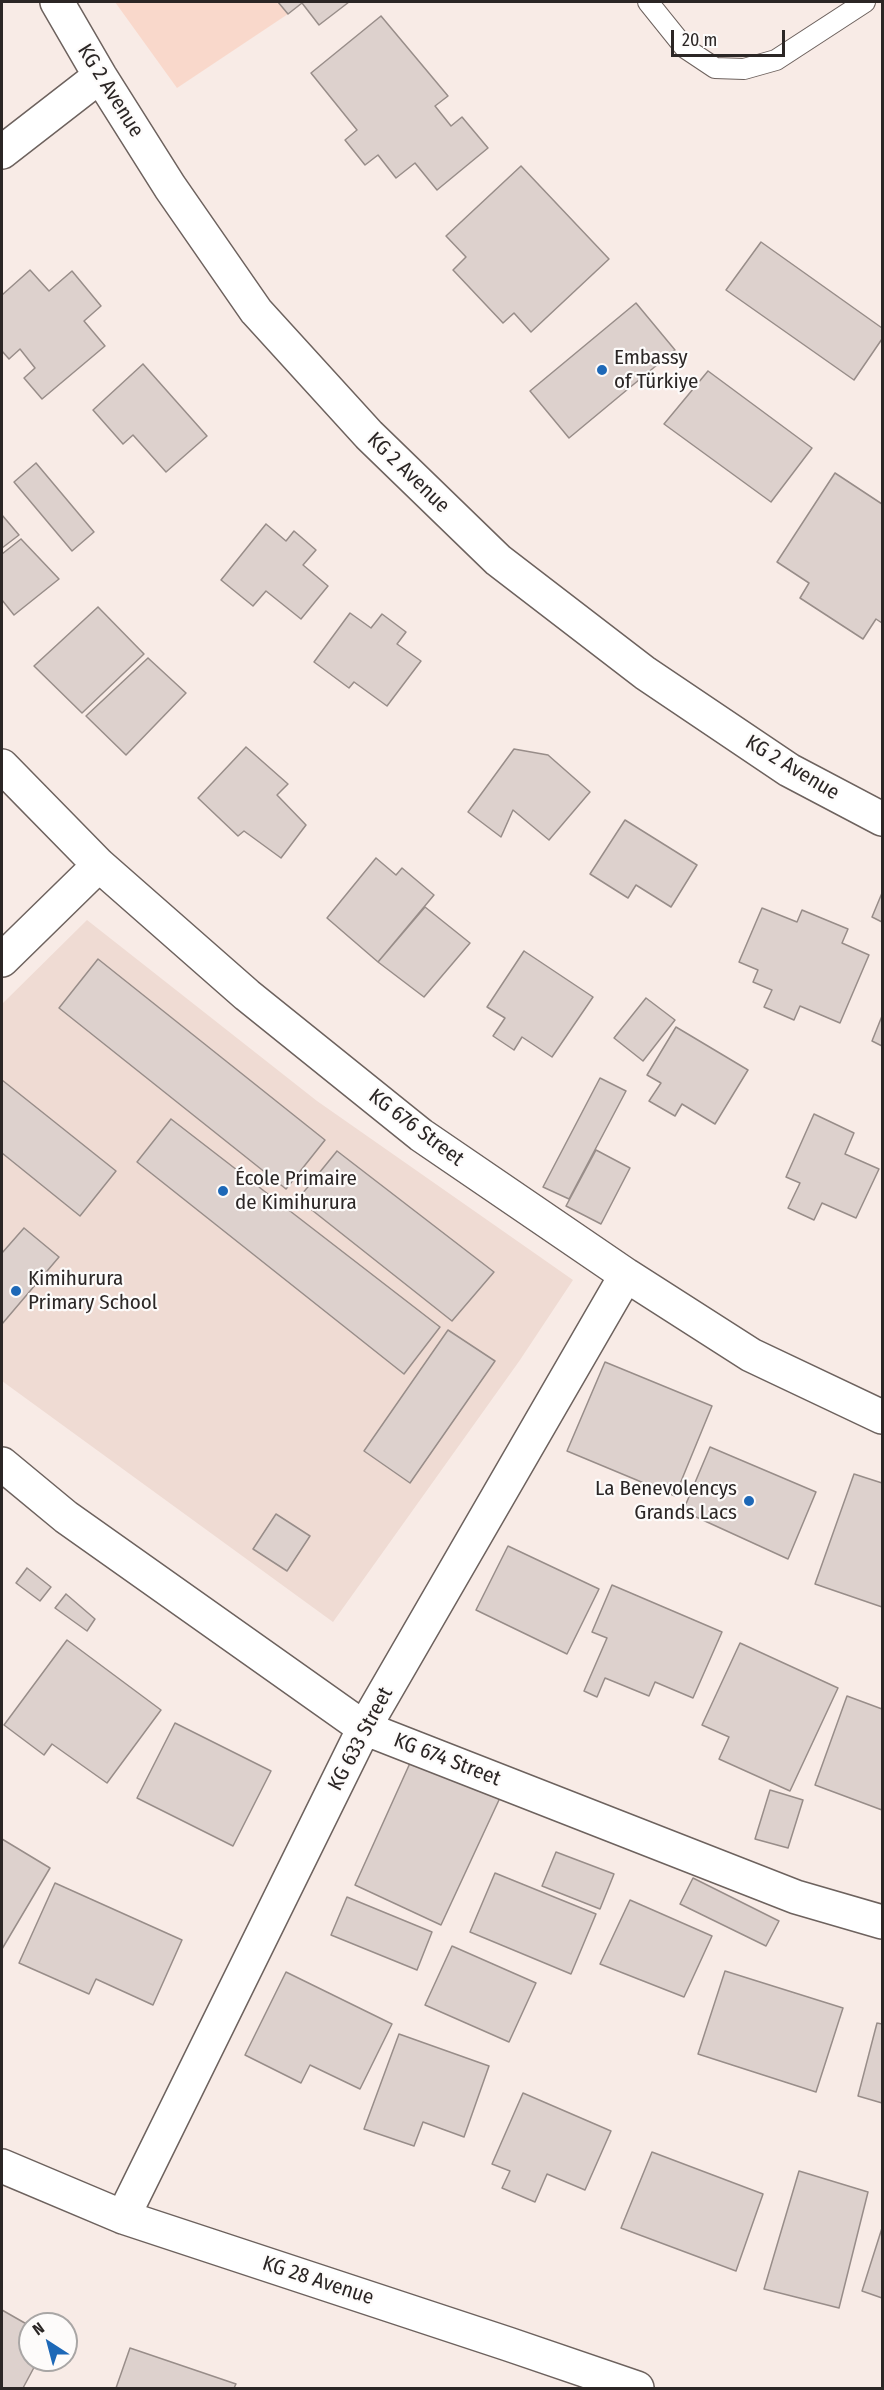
<!DOCTYPE html>
<html>
<head>
<meta charset="utf-8">
<style>
  body { margin:0 }
  #map { position:relative; width:884px; height:2390px; overflow:hidden; background:#f8ebe6; font-family:"Fira Sans Condensed",sans-serif }
  canvas { display:block }
  .frame { position:absolute; inset:0; border:3px solid #2b2625; pointer-events:none }
  .north { position:absolute; left:18px; top:2312px; width:60px; height:60px; box-sizing:border-box; background:#fdfbfa; border:2px solid #a9a6a5; border-radius:50%; rotate:324deg; font-size:16px; font-weight:700; line-height:24px; text-align:center; color:#2b2625 }
  .north::after { content:''; display:block; margin:auto; width:21px; height:27px; background:#1d68b7; clip-path:polygon(50% 0,100% 100%,50% 72%,0 100%) }
  .scale { position:absolute; left:671px; top:30px; width:114px; height:27px; box-sizing:border-box; border:3px solid #2b2625; border-top:0; padding-left:8px; font-size:18px; line-height:21px; white-space:nowrap; color:#2b2625; -webkit-text-stroke:4px #fdfbfa; paint-order:stroke }
</style>
</head>
<body>
<div id="map">
<canvas width="884" height="2390"></canvas>
<div class="frame"></div>
<div class="north">N</div>
<div class="scale">20 m</div>
</div>
<script>
const ctx = document.querySelector('canvas').getContext('2d');
ctx.lineJoin = 'round';
function fill(path, color) { ctx.fillStyle = color; ctx.fill(path, 'evenodd'); }
const poly = rows => new Path2D(rows.map(r => 'M' + r).join(''));
function stroke(path, color, width, dash) { ctx.strokeStyle = color; ctx.lineWidth = width; ctx.lineCap = dash ? 'butt' : 'round'; ctx.setLineDash(dash || []); ctx.stroke(path); }
function label(font, color, halo, rows, align = 'center') {
  ctx.font = font + ' "Fira Sans Condensed",sans-serif'; ctx.lineWidth = 4.5; ctx.setLineDash([]); ctx.textBaseline = 'middle'; ctx.strokeStyle = halo; ctx.fillStyle = color; for (const [text, x, y, turn = 0] of rows) {
    ctx.save(); ctx.translate(x, y); ctx.rotate((+turn || 0) * Math.PI / 180); ctx.textAlign = isNaN(turn) ? turn : align; if (halo) ctx.strokeText(text, 0, 0); ctx.fillText(text, 0, 0); ctx.restore();
  }
}
fill(poly([
  [87,920,317,1101,573,1280,520,1360,333,1622,2,1381,2,1004]
]), '#efdbd3');
fill(poly([
  [115,2,278,2,288,14,177,88]
]), '#f9d8cb');
const building = poly([
  [278,2,349,2,319,25,302,3,288,14,278,2],
  [381,16,448,96,435,106,451,126,462,117,488,148,437,190,415,163,396,178,378,155,365,165,345,140,357,130,311,73,381,16],
  [521,166,609,259,531,332,514,313,503,323,453,270,466,257,446,236,521,166],
  [761,242,882,328,882,339,854,380,726,290,761,242],
  [30,270,49,291,72,271,101,306,84,321,105,346,42,399,24,378,35,368,20,349,9,359,2,351,2,295,30,270],
  [636,303,675,350,569,438,530,391,636,303],
  [143,364,207,436,166,472,133,435,123,444,93,410,143,364],
  [708,371,812,448,771,502,664,424,708,371],
  [36,463,94,532,72,551,14,482,36,463],
  [835,473,882,504,882,623,876,619,863,639,800,598,809,583,777,562,835,473],
  [2,515,19,535,2,548,2,515],
  [266,524,286,541,294,531,316,550,303,565,328,586,301,619,266,591,253,606,221,580,266,524],
  [21,539,59,579,14,615,2,600,2,554,21,539],
  [98,607,144,654,82,713,34,666,98,607],
  [350,613,371,628,382,614,406,632,397,644,421,661,387,706,354,682,349,688,314,662,350,613],
  [148,658,186,693,126,755,86,716,148,658],
  [246,747,288,784,277,795,306,825,281,858,244,831,238,836,198,798,246,747],
  [514,749,548,755,590,792,549,840,513,810,501,837,468,812,514,749],
  [625,820,697,865,671,907,636,885,628,898,590,874,625,820],
  [376,858,396,875,402,868,434,895,378,962,327,918,376,858],
  [882,893,882,922,872,917,882,893],
  [425,907,470,943,424,997,378,962,425,907],
  [762,908,797,922,802,910,848,929,842,943,869,955,840,1023,800,1006,794,1020,764,1007,772,990,753,982,758,970,739,962,762,908],
  [524,951,593,997,552,1057,522,1037,514,1050,493,1036,505,1018,487,1007,524,951],
  [98,959,325,1140,286,1189,59,1008,98,959],
  [646,998,675,1020,643,1061,614,1038,646,998],
  [882,1016,882,1046,872,1041,882,1016],
  [676,1027,748,1070,715,1124,682,1104,675,1116,649,1101,661,1083,647,1075,676,1027],
  [600,1078,626,1091,569,1199,543,1187,600,1078],
  [2,1080,116,1171,80,1216,2,1153,2,1080],
  [814,1114,854,1133,845,1154,879,1169,856,1218,822,1203,814,1220,788,1208,800,1183,786,1177,814,1114],
  [171,1119,440,1327,404,1374,137,1162,171,1119],
  [596,1150,630,1168,601,1224,566,1206,596,1150],
  [337,1151,494,1272,452,1321,298,1199,337,1151],
  [24,1228,59,1257,2,1324,2,1253,24,1228],
  [448,1330,495,1361,410,1483,364,1451,448,1330],
  [605,1362,712,1406,675,1496,567,1451,605,1362],
  [710,1447,816,1492,788,1559,683,1511,710,1447],
  [854,1474,882,1483,882,1607,815,1584,854,1474],
  [276,1514,310,1536,287,1571,253,1549,276,1514],
  [508,1546,599,1589,567,1654,476,1610,508,1546],
  [27,1568,51,1587,40,1601,16,1583,27,1568],
  [612,1585,722,1632,693,1698,655,1682,649,1696,605,1678,597,1697,584,1691,607,1638,592,1632,612,1585],
  [66,1594,95,1619,87,1631,55,1608,66,1594],
  [67,1640,161,1710,107,1783,52,1744,44,1755,4,1725,67,1640],
  [740,1643,838,1688,790,1791,719,1759,729,1737,702,1725,740,1643],
  [847,1696,882,1709,882,1810,815,1785,847,1696],
  [175,1723,271,1771,233,1846,137,1798,175,1723],
  [415,1752,505,1787,441,1925,355,1885,415,1752],
  [770,1790,803,1800,788,1848,755,1839,770,1790],
  [2,1839,50,1868,2,1949,2,1839],
  [556,1852,614,1874,600,1909,542,1886,556,1852],
  [495,1873,596,1914,571,1974,470,1932,495,1873],
  [693,1878,779,1921,766,1946,680,1904,693,1878],
  [55,1883,182,1940,153,2005,96,1979,89,1994,19,1963,55,1883],
  [347,1897,432,1932,417,1970,331,1935,347,1897],
  [630,1900,712,1936,684,1997,600,1964,630,1900],
  [452,1946,536,1983,509,2042,425,2005,452,1946],
  [725,1971,843,2008,816,2092,698,2054,725,1971],
  [286,1972,392,2024,360,2089,310,2065,301,2083,245,2055,286,1972],
  [877,2023,882,2024,882,2103,858,2096,877,2023],
  [399,2034,489,2066,464,2137,423,2122,414,2146,364,2129,399,2034],
  [523,2093,611,2131,585,2190,547,2174,535,2202,502,2188,510,2171,492,2164,523,2093],
  [652,2152,763,2194,736,2271,621,2228,652,2152],
  [799,2171,868,2192,839,2308,764,2289,799,2171],
  [882,2228,882,2298,862,2291,882,2228],
  [2,2310,30,2326,30,2360,38,2360,23,2388,2,2388,2,2310],
  [130,2348,236,2384,234,2388,116,2388,130,2348]
]);
fill(building, '#ddd1cd');
stroke(building, '#988d89', 1.5);
const lane = poly([
  [648,2,685,48,715,68,744,69,776,60,865,2]
]);
const street = poly([
  [57,2,100,76,170,187,256,311,369,435,498,560,645,673,789,770,882,819],
  [2,152,100,76],
  [2,766,99,865,247,995,421,1135,626,1275,751,1355,882,1417],
  [2,960,99,865],
  [2,1464,66,1517,364,1728,796,1897,882,1922],
  [2,2166,123,2217,508,2344,637,2388],
  [123,2217,364,1728,626,1275]
]);
stroke(lane, '#6d625e', 22);
stroke(street, '#6d625e', 36);
stroke(lane, '#fff', 20);
stroke(street, '#fff', 33);
for (const [x, y, r, color] of [
  [602,370,6,"#1d68b7"],
  [223,1191,6,"#1d68b7"],
  [16,1291,6,"#1d68b7"],
  [749,1501,6,"#1d68b7"]
]) { const dot = new Path2D(); dot.arc(x, y, r, 0, 2 * Math.PI); ctx.fillStyle = color; ctx.fill(dot); stroke(dot, '#fdfbfa', 2); }
label('21px', '#2b2625', '#fdfbfa', [
  ["KG 2 Avenue",110,91,58],
  ["KG 2 Avenue",408,473,44],
  ["KG 2 Avenue",792,768,31],
  ["KG 676 Street",416,1128,37],
  ["KG 633 Street",361,1739,-62],
  ["KG 674 Street",447,1760,21],
  ["KG 28 Avenue",318,2281,18]
]);
label('21px', '#2b2625', '#fdfbfa', [
  ["Embassy",614,358],
  ["of Türkiye",614,382],
  ["École Primaire",235,1179],
  ["de Kimihurura",235,1203],
  ["Kimihurura",28,1279],
  ["Primary School",28,1303],
  ["La Benevolencys",737,1489,"right"],
  ["Grands Lacs",737,1513,"right"]
], 'left');
</script>
</body>
</html>
